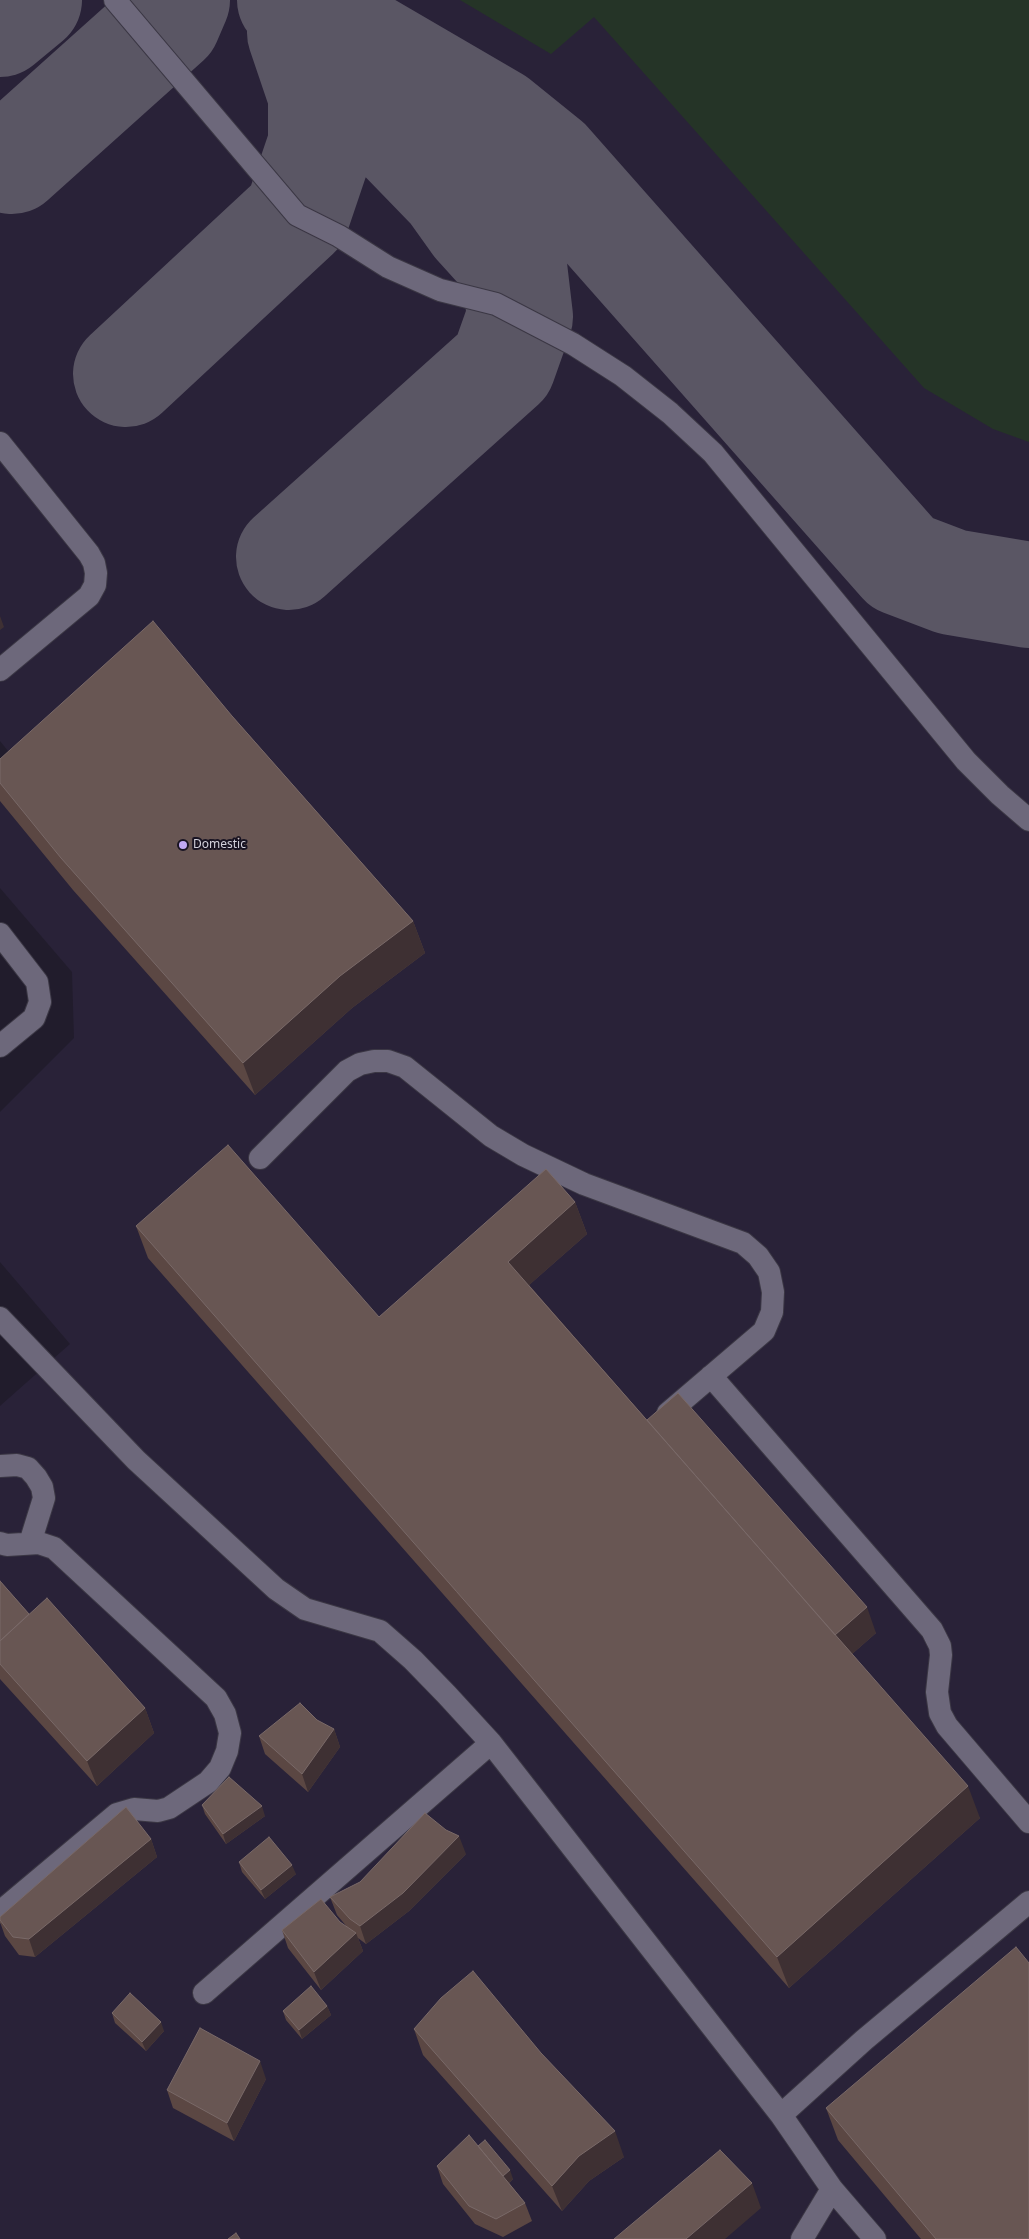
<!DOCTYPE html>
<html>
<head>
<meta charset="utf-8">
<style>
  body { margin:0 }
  canvas { display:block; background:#211c2c }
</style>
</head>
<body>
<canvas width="1029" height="2239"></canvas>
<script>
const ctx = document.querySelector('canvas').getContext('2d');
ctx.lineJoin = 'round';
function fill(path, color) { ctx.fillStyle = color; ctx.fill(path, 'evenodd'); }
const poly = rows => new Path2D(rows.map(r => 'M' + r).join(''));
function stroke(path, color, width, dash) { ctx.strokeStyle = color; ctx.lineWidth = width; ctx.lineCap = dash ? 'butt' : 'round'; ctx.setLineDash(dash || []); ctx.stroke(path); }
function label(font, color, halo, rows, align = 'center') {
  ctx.font = font + ' "Noto Sans",sans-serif'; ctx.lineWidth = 4; ctx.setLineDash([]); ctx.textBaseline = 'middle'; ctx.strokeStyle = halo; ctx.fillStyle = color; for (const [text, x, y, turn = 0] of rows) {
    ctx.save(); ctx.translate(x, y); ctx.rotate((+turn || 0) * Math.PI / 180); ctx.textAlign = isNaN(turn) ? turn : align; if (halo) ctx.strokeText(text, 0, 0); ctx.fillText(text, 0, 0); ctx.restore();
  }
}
fill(poly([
  [0,0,1029,0,1029,2239,0,2239,0,1406,70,1344,0,1262,0,1112,74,1038,72,972,0,888,0,783,21,767,0,741]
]), '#292238');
fill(poly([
  [460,0,1029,0,1029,442,993,429,924,388,594,17,551,54]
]), '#253427');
stroke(poly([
  [290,0,496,120,548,162,902,563,952,582,1029,595],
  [0,24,29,0],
  [12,161,168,21,177,0],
  [126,374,297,215,321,144,321,95,300,33],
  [289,557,503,365,520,317,514,266,476,224,451,189,327,61]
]), '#5a5664', 106);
const service = poly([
  [115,0,297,215,339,236,388,267,440,290,496,304,573,344,623,376,670,413,713,453,966,761,1000,795,1029,820],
  [0,443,89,554,94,563,96,573,95,585,89,596,0,670],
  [0,934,37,982,40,1002,34,1018,0,1046],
  [260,1158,347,1071,360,1064,374,1061,388,1061,405,1067,491,1136,523,1155,584,1184,743,1243,758,1256,769,1272,773,1292,772,1312,764,1331,668,1413],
  [0,1318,136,1460,276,1589,305,1609,380,1631,413,1660,447,1695,491,1743,781,2115,832,2189,875,2239],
  [711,1376,932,1630,940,1646,941,1655,937,1692,940,1713,947,1726,1029,1822],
  [0,1466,17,1465,28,1468,36,1477,42,1487,44,1498,30,1543],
  [0,1543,7,1545,39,1543,54,1548,216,1698,225,1714,230,1733,227,1751,220,1768,208,1782,169,1808,158,1811,134,1809,117,1814,0,1912],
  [204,1993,491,1743],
  [781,2115,864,2040,1029,1902],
  [802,2239,832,2189]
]);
stroke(service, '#3b3744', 24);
stroke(service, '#6d687b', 22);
fill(poly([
  [232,716,413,921,425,953,352,1008,255,1095,73,890,0,801,0,759],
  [575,1202,587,1234,529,1285,647,1420,876,1633,852,1654,980,1818,789,1988,148,1258,136,1226,379,1317],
  [0,1581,29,1614,145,1708,154,1733,97,1786,0,1679],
  [334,1729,340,1747,308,1792,265,1754,259,1736],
  [202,1805,265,1816,226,1844,205,1814],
  [151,1839,157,1857,35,1957,19,1955,5,1936,0,1922,0,1917],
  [466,1854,409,1911,366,1944,358,1938,363,1951,321,1990,288,1948,282,1930,340,1922,348,1928,337,1915,330,1897],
  [239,1862,296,1874,265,1899,242,1872],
  [327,2006,331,2015,302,2039,286,2020,283,2011],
  [112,2013,164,2031,146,2051,115,2023],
  [414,2029,624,2157,589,2181,562,2211,423,2055],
  [266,2079,234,2141,173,2108,167,2090],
  [826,2108,1029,2239,921,2239,838,2140],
  [478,2146,513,2179,509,2183,525,2203,532,2221,503,2237,475,2224,443,2184,437,2166]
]), '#5b4743');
fill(poly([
  [0,616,4,627,0,630],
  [413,921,425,953,352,1008,255,1095,243,1063,340,976],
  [575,1202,587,1234,520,1293,508,1262],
  [867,1607,876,1633,843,1662,834,1636],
  [145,1708,154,1733,97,1786,87,1761],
  [334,1729,340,1747,308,1792,302,1774],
  [968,1786,980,1818,789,1988,777,1957],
  [262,1806,265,1816,226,1844,223,1834],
  [459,1836,466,1854,409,1911,366,1944,360,1926],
  [151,1839,157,1857,35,1957,29,1939],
  [292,1865,296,1874,265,1899,261,1890],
  [356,1933,363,1951,321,1990,314,1972],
  [327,2006,331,2015,302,2039,299,2030],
  [161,2022,164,2031,146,2051,142,2042],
  [260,2061,266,2079,234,2141,227,2123],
  [615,2131,624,2157,589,2181,562,2211,552,2186,579,2156],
  [510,2170,513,2179,504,2187,501,2178],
  [752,2183,761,2208,725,2239,686,2239]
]), '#3e3033');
const building = poly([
  [153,621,232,716,413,921,340,976,243,1063,61,858,0,783,0,759,153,621],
  [228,1145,379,1317,546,1169,575,1202,508,1262,968,1786,777,1957,136,1226,228,1145],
  [678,1393,867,1607,835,1635,647,1420,678,1393],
  [0,1581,29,1614,0,1641,0,1581],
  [47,1598,145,1708,87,1761,0,1664,0,1641,47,1598],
  [300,1703,317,1720,334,1729,302,1774,259,1736,300,1703],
  [229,1777,262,1806,223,1834,202,1805,229,1777],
  [126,1807,151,1839,29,1939,13,1937,0,1920,0,1917,126,1807],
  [425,1813,446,1830,459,1836,403,1893,360,1926,350,1919,330,1897,360,1882,425,1813],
  [269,1837,292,1865,261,1890,239,1862,269,1837],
  [321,1899,340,1922,356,1933,314,1972,282,1930,321,1899],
  [1016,1947,1029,1963,1029,2239,936,2239,826,2108,1016,1947],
  [473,1971,541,2053,615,2131,579,2156,552,2186,414,2029,441,1998,473,1971],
  [311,1986,327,2006,299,2030,283,2011,311,1986],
  [130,1993,161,2022,142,2042,112,2013,130,1993],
  [200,2028,260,2061,227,2123,167,2090,200,2028],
  [469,2135,525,2203,496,2219,469,2206,437,2166,469,2135],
  [485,2140,510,2170,503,2176,478,2146,485,2140],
  [720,2150,752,2183,686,2239,614,2239,720,2150],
  [236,2233,240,2239,228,2239,236,2233]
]);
fill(building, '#685653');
stroke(building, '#796968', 1);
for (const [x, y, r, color] of [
  [183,845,5,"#c1a8f3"]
]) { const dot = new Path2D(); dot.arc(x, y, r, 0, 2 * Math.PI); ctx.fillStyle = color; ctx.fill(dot); stroke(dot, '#181322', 2); }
label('12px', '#d3d1dc', '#181322', [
  ["Domestic",193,845]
], 'left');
</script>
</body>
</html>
